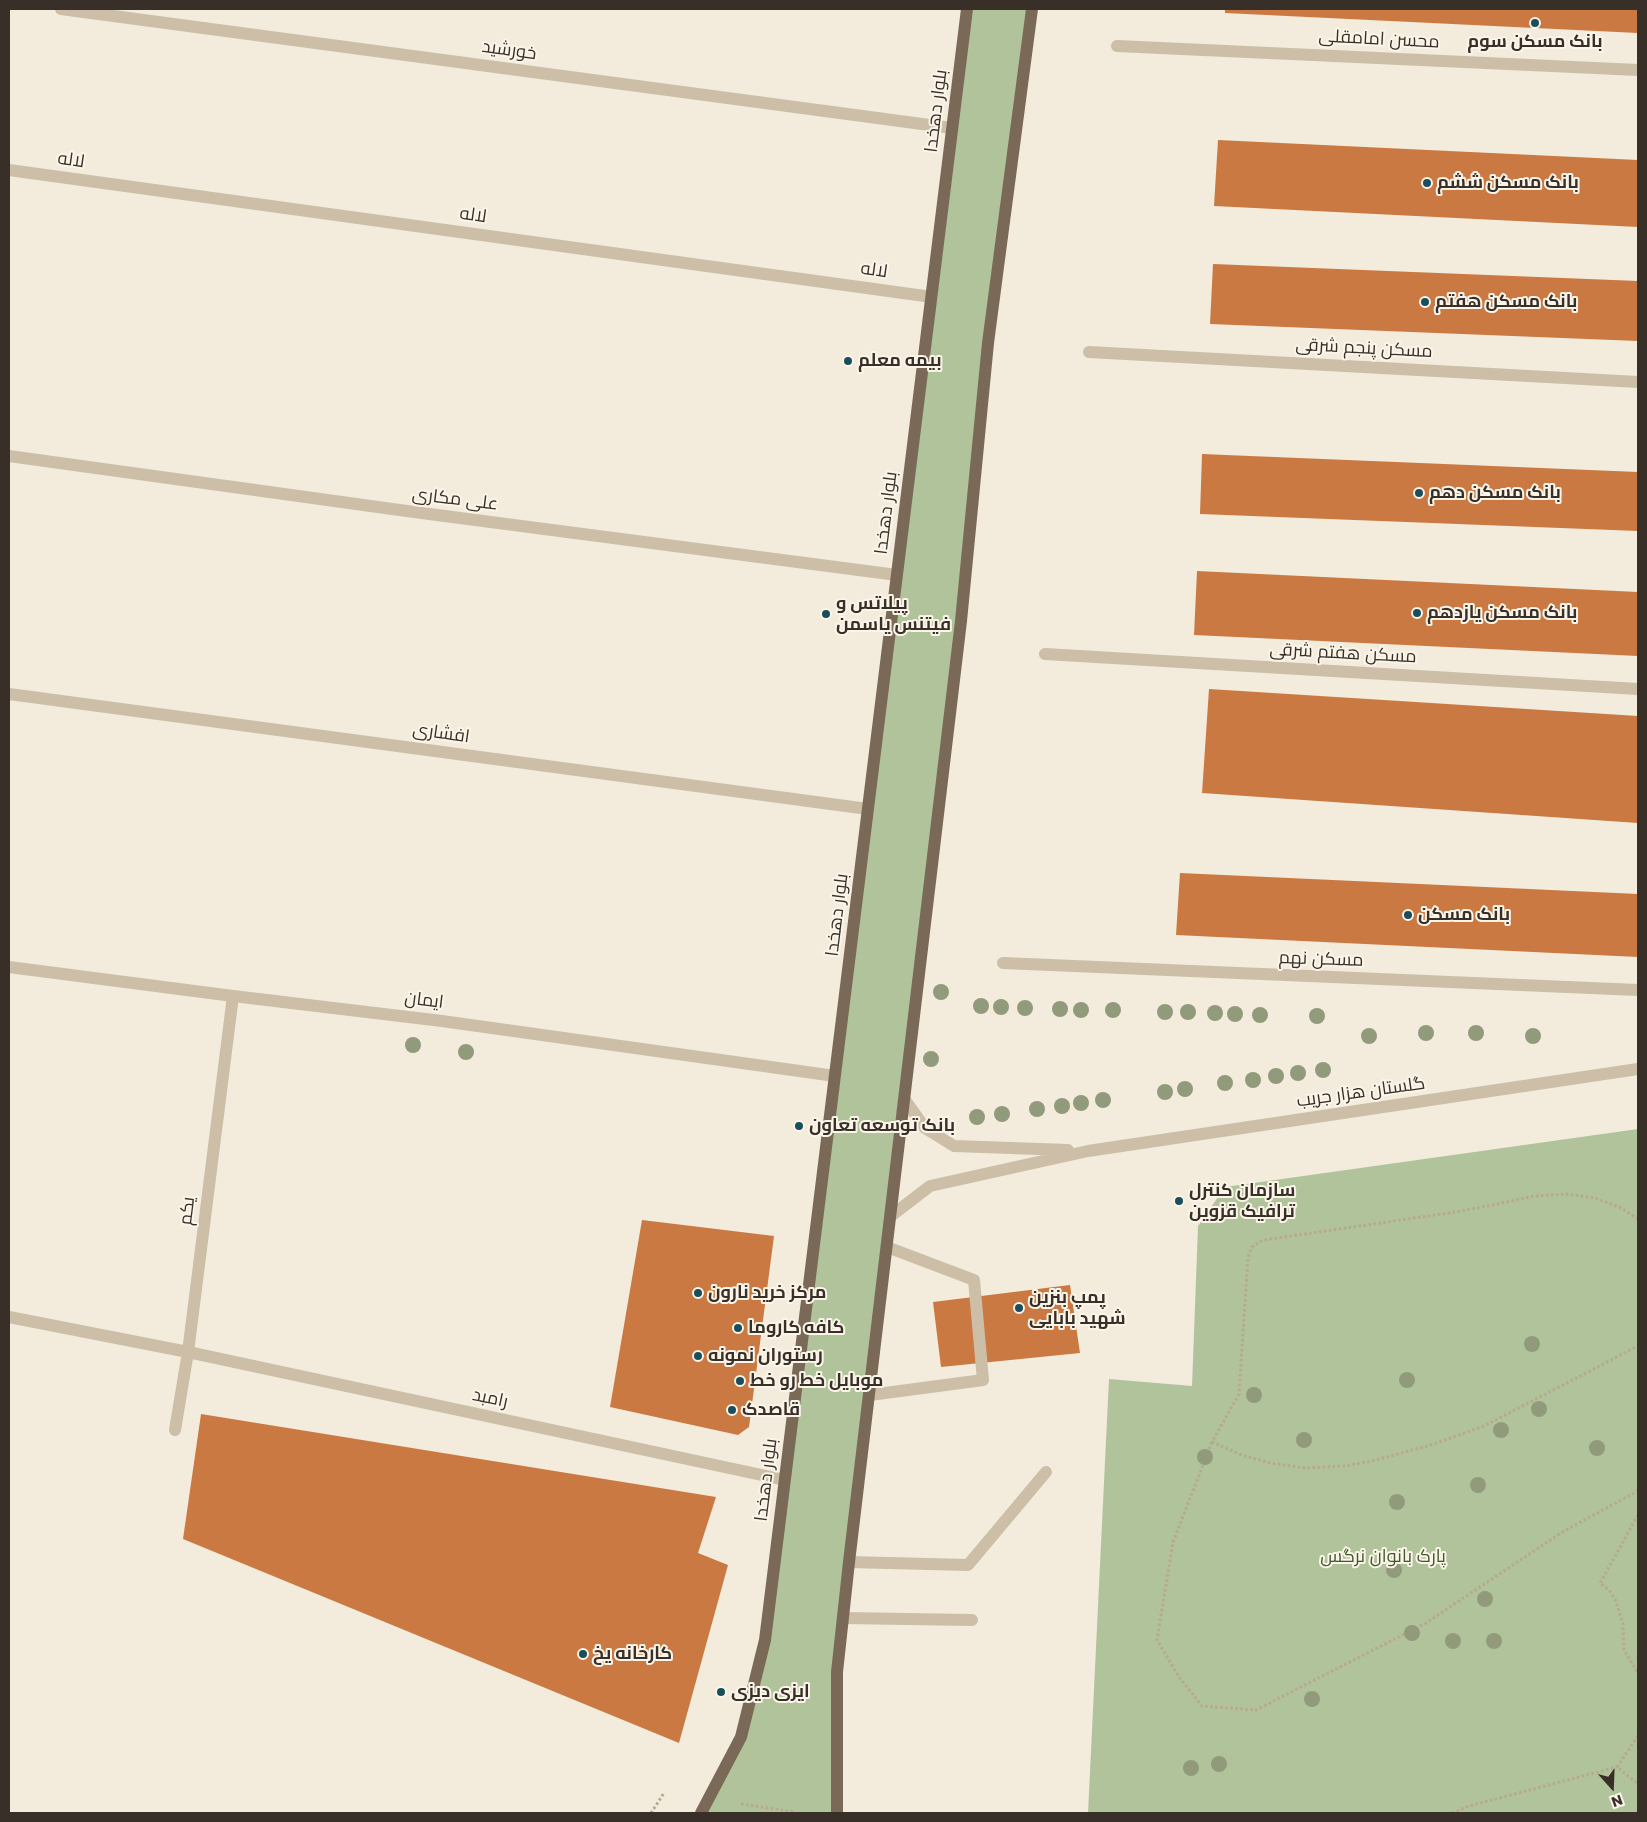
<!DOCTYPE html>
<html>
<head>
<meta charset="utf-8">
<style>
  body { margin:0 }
  #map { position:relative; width:1647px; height:1822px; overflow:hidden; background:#f3ecdc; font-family:Poppins,sans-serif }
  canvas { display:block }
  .frame { position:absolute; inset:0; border:10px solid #383028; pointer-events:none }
  .north { position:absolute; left:1587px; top:1762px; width:50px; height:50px; -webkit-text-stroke:4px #fbf5e9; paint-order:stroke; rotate:160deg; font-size:14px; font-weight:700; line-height:20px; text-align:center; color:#383028 }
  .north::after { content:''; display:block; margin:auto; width:18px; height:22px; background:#383028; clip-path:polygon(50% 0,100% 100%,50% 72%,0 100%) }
</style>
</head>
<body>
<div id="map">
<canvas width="1647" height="1822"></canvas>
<div class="frame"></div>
<div class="north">N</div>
</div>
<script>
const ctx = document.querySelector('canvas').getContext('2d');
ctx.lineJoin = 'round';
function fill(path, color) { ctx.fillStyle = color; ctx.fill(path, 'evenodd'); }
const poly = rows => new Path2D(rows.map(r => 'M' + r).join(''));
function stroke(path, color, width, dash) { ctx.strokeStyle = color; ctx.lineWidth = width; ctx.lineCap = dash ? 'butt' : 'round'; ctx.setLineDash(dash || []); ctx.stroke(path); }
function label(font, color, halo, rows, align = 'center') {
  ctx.font = font + ' Poppins,Cairo,sans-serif'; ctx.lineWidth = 4; ctx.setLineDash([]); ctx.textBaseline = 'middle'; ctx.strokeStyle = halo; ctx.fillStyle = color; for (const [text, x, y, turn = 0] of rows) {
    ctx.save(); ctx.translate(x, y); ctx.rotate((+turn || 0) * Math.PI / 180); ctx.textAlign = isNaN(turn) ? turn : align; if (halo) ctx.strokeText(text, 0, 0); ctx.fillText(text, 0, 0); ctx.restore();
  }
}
fill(poly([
  [967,9,1030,9,843,1618,837,1813,701,1813,741,1737,765,1640],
  [1638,1129,1638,1813,1088,1813,1109,1379,1192,1386,1198,1226,1225,1187]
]), '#b0c39b');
fill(poly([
  [1225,9,1638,9,1638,33,1225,13],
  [1218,140,1638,160,1638,227,1214,206],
  [1213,264,1638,281,1638,341,1210,324],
  [1202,454,1638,472,1638,531,1200,514],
  [1197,571,1638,592,1638,656,1194,635],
  [1209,689,1638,716,1638,823,1202,793],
  [1180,873,1638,894,1638,957,1176,935],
  [642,1220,774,1236,749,1427,738,1435,610,1407],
  [1070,1285,1080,1353,941,1367,933,1302],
  [201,1414,716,1497,698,1553,728,1565,679,1743,183,1539]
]), '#cb7942');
stroke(poly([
  [1638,1219,1621,1208,1595,1198,1567,1194,1534,1196,1493,1205,1449,1213,1263,1240,1252,1247,1248,1257,1239,1394,1212,1442,1242,1455,1270,1463,1305,1468,1344,1466,1368,1462,1431,1445,1484,1426,1638,1346],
  [1212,1442,1173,1542,1157,1640,1179,1677,1202,1706,1256,1710,1426,1623,1564,1531,1638,1491],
  [1638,1515,1600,1583,1609,1590,1615,1599,1623,1624,1624,1650,1638,1673],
  [1638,1736,1617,1767,1638,1784],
  [741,1804,795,1812],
  [651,1813,664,1793],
  [1452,1813,1469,1806,1617,1767]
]), '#b8a891', 3, [2.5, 2.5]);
stroke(poly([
  [61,9,952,128],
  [1117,46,1638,70],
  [9,170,932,297],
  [1089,352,1638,382],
  [9,456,414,512,897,575],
  [1045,654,1638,689],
  [9,694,868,809],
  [1003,963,1638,990],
  [9,967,233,996,442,1021,835,1076],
  [905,1100,925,1128,954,1146,1068,1150],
  [891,1216,930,1186,1088,1151,1638,1069],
  [9,1317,188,1352,785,1480],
  [870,1395,983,1380,974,1280,887,1247],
  [175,1430,188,1352,233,996],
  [849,1562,968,1565,1046,1472],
  [843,1618,972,1620]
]), '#ccbea7', 12);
stroke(poly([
  [701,1813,741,1737,765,1640,967,9],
  [837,1813,837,1672,849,1562,961,621,988,343,1032,9]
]), '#7b6958', 12);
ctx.fillStyle = '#919b7b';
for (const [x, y] of [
  [941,992],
  [981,1006],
  [1001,1007],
  [1025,1008],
  [1060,1009],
  [1081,1010],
  [1113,1010],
  [1165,1012],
  [1188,1012],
  [1215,1013],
  [1235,1014],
  [1260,1015],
  [1317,1016],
  [1426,1033],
  [1476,1033],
  [1369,1036],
  [1533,1036],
  [413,1045],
  [466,1052],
  [931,1059],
  [1323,1070],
  [1298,1073],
  [1276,1076],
  [1253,1080],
  [1225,1083],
  [1185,1089],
  [1165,1092],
  [1103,1100],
  [1081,1103],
  [1062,1106],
  [1037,1109],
  [1002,1114],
  [977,1117],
  [1532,1344],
  [1407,1380],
  [1254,1395],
  [1539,1409],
  [1501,1430],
  [1304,1440],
  [1597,1448],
  [1205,1457],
  [1478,1485],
  [1397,1502],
  [1394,1570],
  [1485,1599],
  [1412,1633],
  [1453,1641],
  [1494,1641],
  [1312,1699],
  [1219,1764],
  [1191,1768]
]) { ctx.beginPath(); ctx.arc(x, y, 8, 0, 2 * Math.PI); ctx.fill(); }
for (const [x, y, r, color] of [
  [1535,23,5,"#1b4e5c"],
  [1427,183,5,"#1b4e5c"],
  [1425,302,5,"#1b4e5c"],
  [848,361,5,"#1b4e5c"],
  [1419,493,5,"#1b4e5c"],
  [1417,613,5,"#1b4e5c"],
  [826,614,5,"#1b4e5c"],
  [1408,915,5,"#1b4e5c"],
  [799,1126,5,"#1b4e5c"],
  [1179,1201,5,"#1b4e5c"],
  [698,1293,5,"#1b4e5c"],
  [1019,1308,5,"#1b4e5c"],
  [738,1328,5,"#1b4e5c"],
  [698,1356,5,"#1b4e5c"],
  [740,1381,5,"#1b4e5c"],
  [732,1410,5,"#1b4e5c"],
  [583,1654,5,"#1b4e5c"],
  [721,1692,5,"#1b4e5c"]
]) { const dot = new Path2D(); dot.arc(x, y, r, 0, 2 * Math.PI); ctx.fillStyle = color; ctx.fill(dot); stroke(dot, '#fbf5e9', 2); }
label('18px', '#383028', '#fbf5e9', [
  ["محسن امامقلی",1379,40,3],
  ["خورشید",509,51,8],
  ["بلوار دهخدا",937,111,-83],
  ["لاله",71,161,8],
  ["لاله",473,216,8],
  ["لاله",874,271,8],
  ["مسکن پنجم شرقی",1364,349,3],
  ["علی مکاری",455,500,7],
  ["بلوار دهخدا",887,513,-83],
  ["مسکن هفتم شرقی",1343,654,3],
  ["افشاری",441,734,8],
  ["بلوار دهخدا",838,915,-83],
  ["مسکن نهم",1321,960,2],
  ["ایمان",424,1001,7],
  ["گلستان هزار جریب",1361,1093,-8],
  ["یکم",188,1211,-83],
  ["رامبد",490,1399,12],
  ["بلوار دهخدا",767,1480,-83]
]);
label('bold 18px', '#383028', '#fbf5e9', [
  ["بانک مسکن سوم",1535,42,"center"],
  ["بانک مسکن ششم",1437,183],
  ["بانک مسکن هفتم",1435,302],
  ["بیمه معلم",858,361],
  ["بانک مسکن دهم",1429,493],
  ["پیلاتس و",836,604],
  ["فیتنس یاسمن",836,625],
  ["بانک مسکن یازدهم",1427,613],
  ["بانک مسکن",1418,915],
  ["بانک توسعه تعاون",809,1126],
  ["سازمان کنترل",1189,1191],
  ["ترافیک قزوین",1189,1212],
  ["مرکز خرید نارون",708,1293],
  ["پمپ بنزین",1029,1298],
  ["شهید بابایی",1029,1319],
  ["کافه کاروما",748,1328],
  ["رستوران نمونه",708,1356],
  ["موبایل خط رو خط",750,1381],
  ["قاصدک",742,1410],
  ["کارخانه یخ",593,1654],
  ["ایزی دیزی",731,1692]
], 'left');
label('18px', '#40582b', '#fbf5e9', [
  ["پارک بانوان نرگس",1383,1557]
]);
</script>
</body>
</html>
